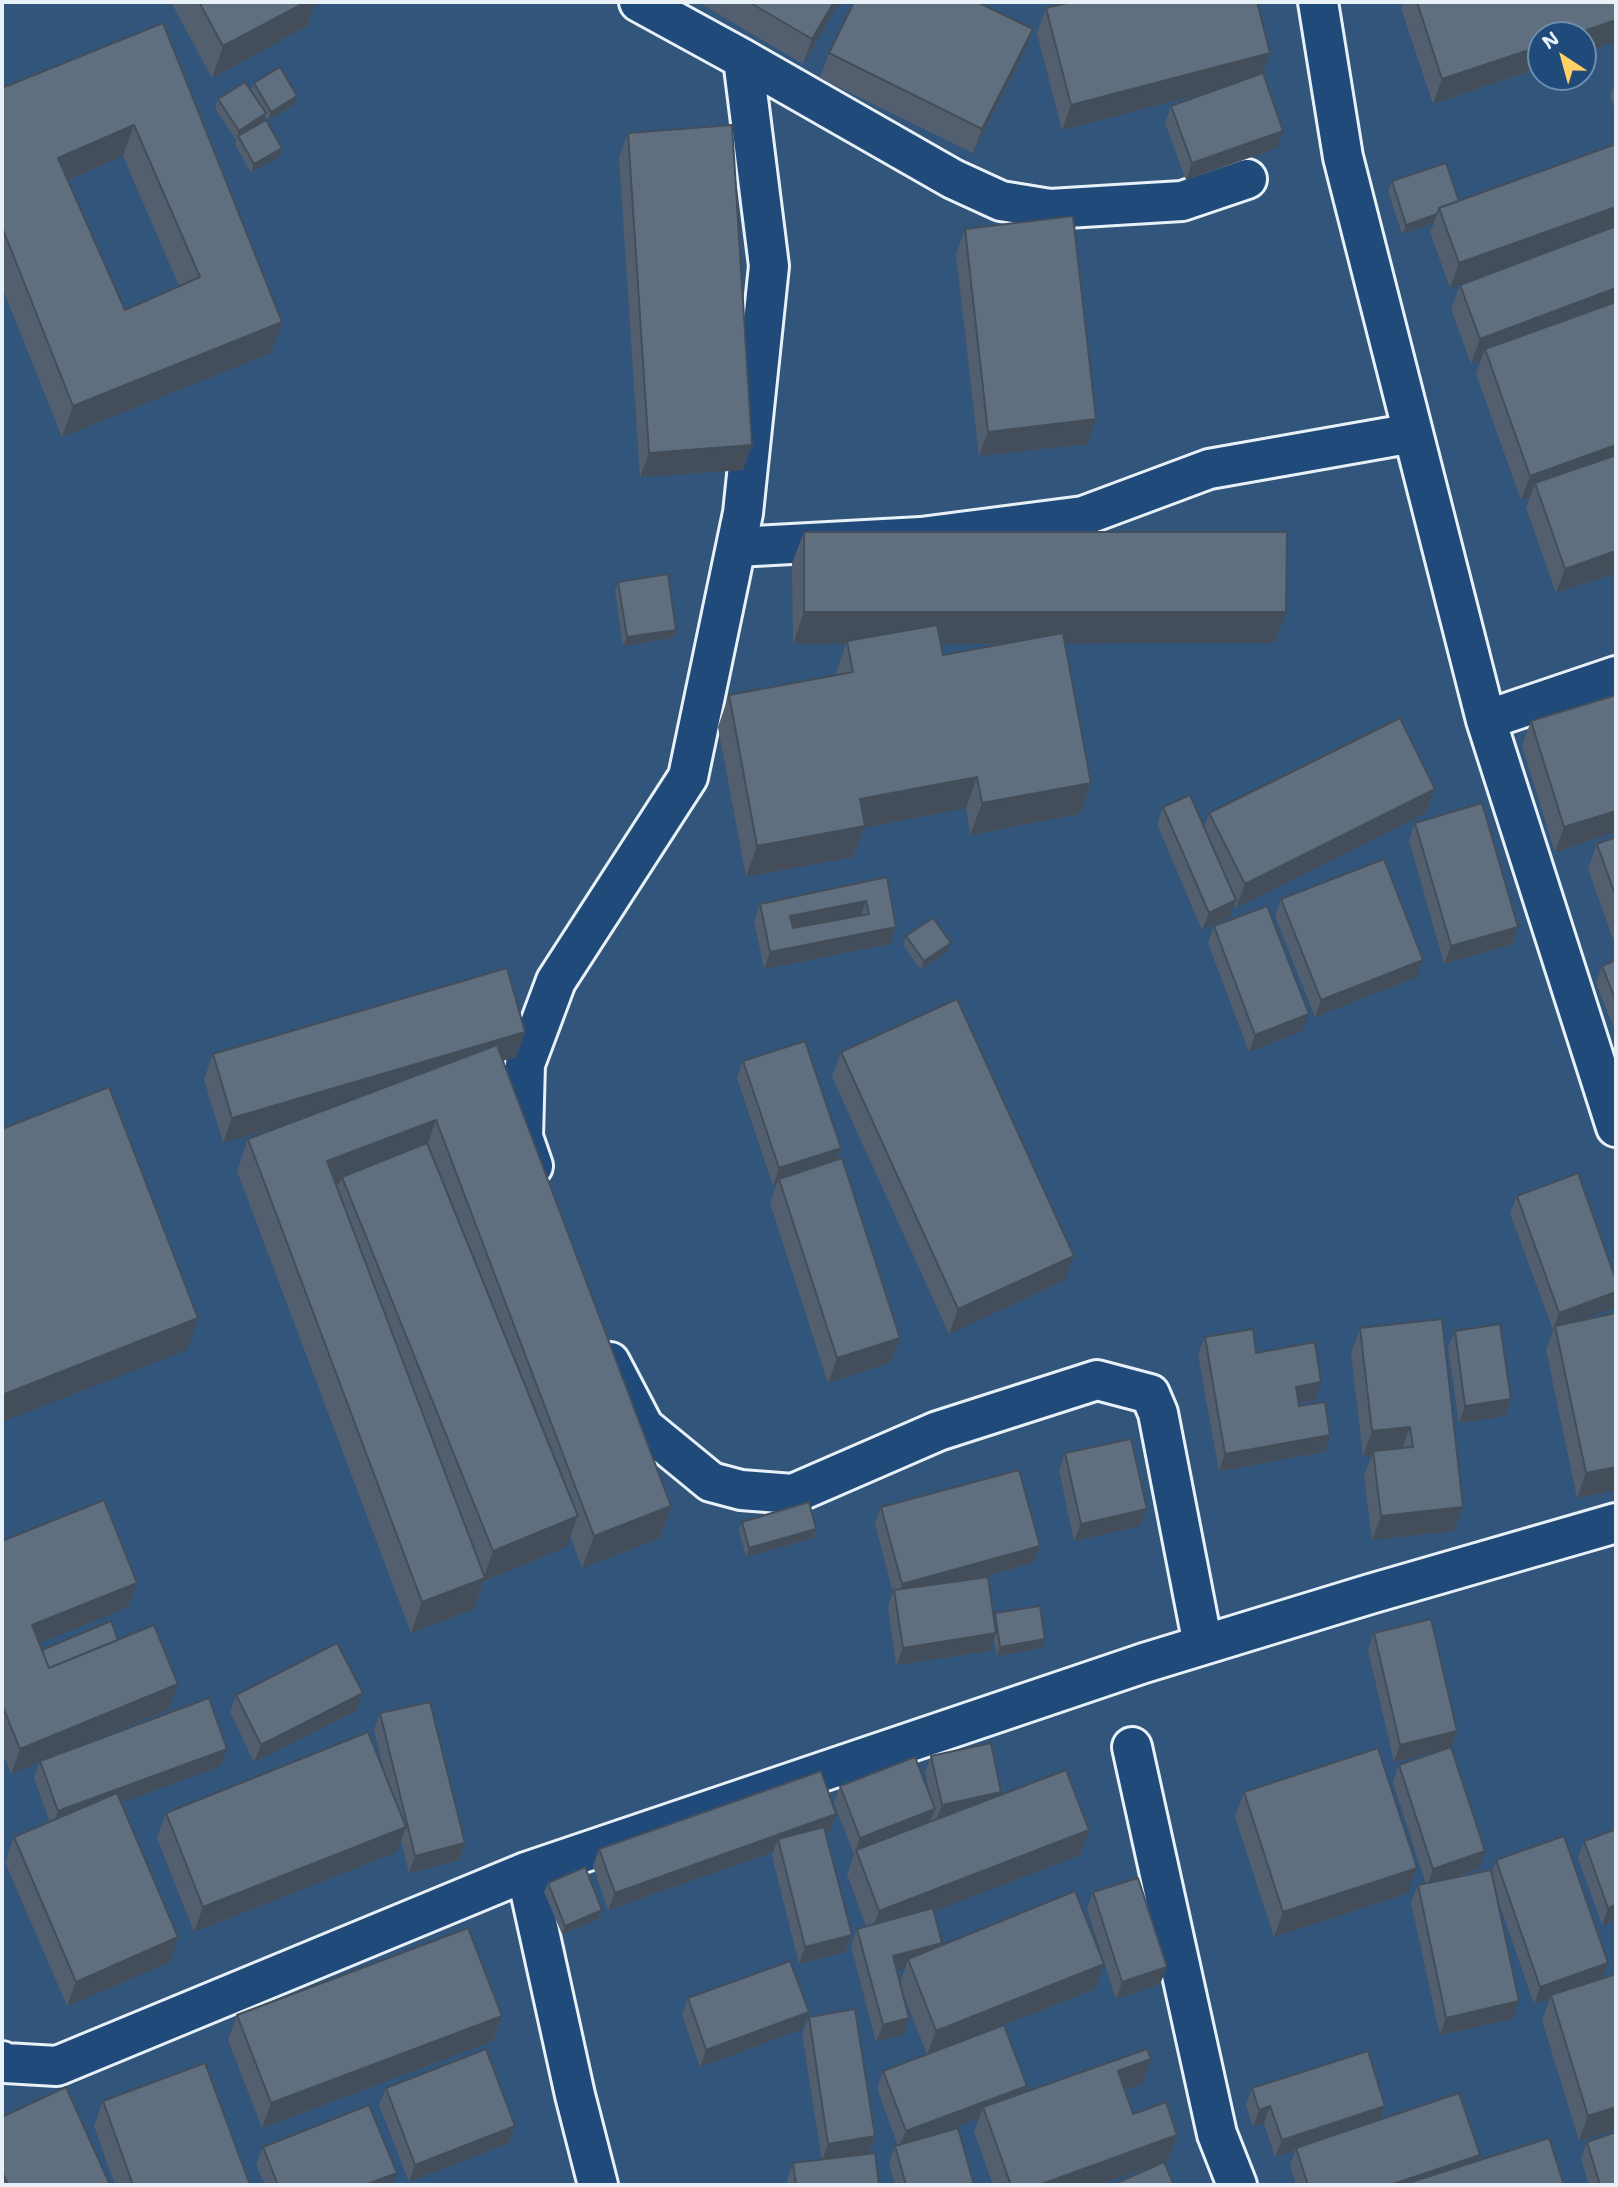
<!DOCTYPE html>
<html>
<head>
<meta charset="utf-8">
<style>
  body { margin:0 }
  #map { position:relative; width:1618px; height:2187px; overflow:hidden; background:#32557c; font-family:"Shantell Sans",sans-serif }
  canvas { display:block }
  .frame { position:absolute; inset:0; border:4px solid #e8f1f8; pointer-events:none }
  .north { position:absolute; left:1527px; top:21px; width:70px; height:70px; box-sizing:border-box; background:#1f4a7a; border:2px solid #6f8dac; border-radius:50%; rotate:324deg; font-size:19px; font-weight:700; line-height:28px; text-align:center; color:#e8f1f8 }
  .north::after { content:''; display:block; margin:auto; width:24px; height:32px; background:#ffd166; clip-path:polygon(50% 0,100% 100%,50% 72%,0 100%) }
</style>
</head>
<body>
<div id="map">
<canvas width="1618" height="2187"></canvas>
<div class="frame"></div>
<div class="north">N</div>
</div>
<script>
const ctx = document.querySelector('canvas').getContext('2d');
ctx.lineJoin = 'round';
const poly = rows => new Path2D(rows.map(r => 'M' + r).join(''));
function stroke(path, color, width, dash) { ctx.strokeStyle = color; ctx.lineWidth = width; ctx.lineCap = dash ? 'butt' : 'round'; ctx.setLineDash(dash || []); ctx.stroke(path); }
function fill(path, color) { ctx.fillStyle = color; ctx.fill(path, 'evenodd'); }
const minor = poly([
  [1318,2,1343,157,1486,720,1616,1127],
  [743,59,953,179,1001,201,1050,209,1182,201,1247,179],
  [736,547,921,537,1083,516,1209,469,1413,433],
  [1486,720,1616,676],
  [533,1166,523,1137,525,1064,556,981,688,777,743,513,769,266,743,59,639,2],
  [610,1362,644,1427,711,1482,741,1490,793,1494,938,1431,1097,1380,1150,1394,1158,1413,1203,1645],
  [1132,1747,1217,2134,1237,2185],
  [526,1872,575,2095,598,2185],
  [2,2061,5,2063,57,2066,526,1872,1144,1663,1370,1594,1616,1523]
]);
stroke(minor, '#e8f1f8', 44);
stroke(minor, '#1f4a7a', 38);
fill(poly([
  [171,2,316,2,307,26,212,78],
  [698,2,840,2,803,64],
  [1404,2,1616,2,1616,42,1433,104,1401,8],
  [1046,8,1270,53,1263,73,1277,148,1186,180,1165,123,1171,106,1222,88,1062,130,1037,33],
  [163,23,271,353,62,437,2,287,2,88],
  [123,156,179,286,125,310,68,180],
  [1033,29,1024,53,973,153,820,78,829,53],
  [1616,79,1616,113,1610,96],
  [254,83,297,96,294,105,268,120,265,115,262,121,282,148,279,157,251,173,235,144,237,139,236,140,215,108,218,99,251,90],
  [628,133,752,445,743,470,640,477,619,157],
  [1616,144,1616,573,1556,593,1526,508,1530,497,1521,500,1476,374,1481,360,1471,364,1451,309,1460,285,1480,277,1450,288,1430,232,1434,223,1402,234,1388,190,1392,181,1459,201],
  [965,229,1096,419,1087,444,979,456,956,254],
  [804,532,1275,643,1065,643,1091,783,1080,814,970,835,966,808,864,828,853,857,746,877,718,727,729,695,836,675,836,673,846,644,793,644,792,563],
  [1004,643,943,655,941,644],
  [618,582,676,630,673,638,623,646,615,591],
  [1616,695,1616,832,1555,852,1522,746,1531,721],
  [1435,789,1426,813,1236,908,1234,905,1230,917,1202,930,1157,824,1163,807,1204,828,1209,813],
  [1415,823,1518,927,1512,944,1444,964,1409,840],
  [1616,837,1616,947,1588,869,1597,844],
  [887,877,896,927,890,944,764,969,754,921,760,904],
  [1281,899,1417,977,1315,1017,1275,916],
  [1214,926,1302,1031,1249,1052,1208,943],
  [906,936,947,952,921,970,903,945],
  [1616,960,1616,1027,1614,1028,1596,983,1602,966],
  [525,1032,516,1057,503,1060,671,1506,660,1538,582,1568,570,1536,566,1547,484,1581,474,1609,411,1633,237,1171,248,1139,296,1121,223,1143,204,1079,213,1054],
  [841,1052,1065,1280,949,1334,832,1077],
  [743,1061,841,1148,836,1160,900,1338,891,1362,828,1383,770,1203,777,1184,773,1186,737,1078],
  [1517,1196,1616,1280,1616,1301,1614,1308,1577,1321,1616,1313,1616,1490,1577,1498,1546,1350,1554,1329,1553,1330,1510,1213],
  [1360,1328,1463,1507,1454,1531,1372,1540,1364,1476,1372,1455,1363,1456,1351,1353],
  [1455,1331,1511,1399,1505,1416,1459,1423,1448,1348],
  [1205,1337,1256,1353,1315,1400,1299,1403,1299,1406,1324,1452,1219,1471,1198,1354],
  [1065,1453,1147,1509,1140,1526,1074,1541,1059,1470],
  [881,1507,1033,1563,976,1579,994,1616,995,1613,1042,1648,997,1656,994,1639,990,1651,896,1665,888,1607,893,1592,875,1524],
  [742,1522,816,1529,813,1538,746,1557,739,1530],
  [2,1541,128,1607,40,1643,42,1650,118,1640,169,1709,57,1755,221,1766,121,1802,170,1962,67,2006,5,1862,14,1837,50,1822,34,1778,40,1762,11,1774,2,1752],
  [1374,1633,1457,1731,1451,1748,1485,1851,1479,1868,1446,1880,1492,1872,1496,1860,1608,1963,1603,1979,1616,1974,1616,2129,1579,2141,1542,2020,1550,1999,1534,2004,1498,1900,1513,2019,1440,2035,1411,1903,1418,1885,1426,1884,1393,1782,1399,1765,1442,1750,1394,1762,1368,1650],
  [236,1695,357,1710,254,1762,230,1712],
  [380,1713,459,1860,409,1873,401,1840,397,1852,194,1932,157,1838,166,1813,385,1774,374,1730],
  [931,1756,1000,1795,1089,1830,1080,1855,934,1911,941,1945,1095,1989,991,2030,1024,2093,1151,2059,1142,2084,1125,2090,1133,2114,1177,2135,1168,2160,1098,2185,993,2185,974,2132,979,2118,937,2134,974,2185,895,2185,889,2163,895,2146,898,2146,877,2088,883,2071,927,2054,901,1989,903,2035,876,2042,851,1946,857,1929,866,1926,847,1874,854,1855,834,1803,840,1786,930,1795,925,1773],
  [905,1969,900,1982,897,1971],
  [1244,1792,1408,1893,1274,1937,1235,1817],
  [830,1831,826,1833,852,1935,845,1952,799,1964,772,1856,773,1852,608,1910,593,1866,599,1849],
  [1584,1841,1616,1920,1602,1925,1578,1858],
  [548,1883,602,1910,599,1919,562,1934,544,1892],
  [1093,1892,1167,1967,1160,1984,1116,1999,1087,1909],
  [688,1998,809,2012,802,2029,700,2067,682,2015],
  [237,2015,502,2016,493,2041,262,2128,228,2040],
  [809,2017,875,2136,869,2154,879,2185,788,2185,787,2180,793,2163,822,2160,802,2034],
  [386,2088,509,2143,409,2182,379,2105],
  [1252,2088,1385,2106,1380,2119,1480,2155,1478,2161,1564,2185,1296,2185,1290,2165,1295,2151,1275,2157,1264,2123,1253,2127,1246,2105],
  [103,2101,250,2185,115,2185,94,2126],
  [2,2117,110,2185,2,2185],
  [1587,2142,1616,2185,1589,2185,1581,2159],
  [263,2147,392,2185,265,2185,256,2165]
]), '#535f6e');
fill(poly([
  [306,2,316,2,307,26,212,78,223,46],
  [834,2,840,2,803,64,812,39],
  [1616,20,1616,42,1583,53,1583,35,1572,35],
  [1033,29,1024,53,973,153,982,129],
  [1541,46,1541,67,1433,104,1442,79],
  [1270,53,1261,78,1062,130,1071,105],
  [297,96,294,105,268,120,271,112],
  [266,113,262,121,238,136,236,140,239,131],
  [134,125,123,156,47,189,58,158],
  [1283,131,1277,148,1186,180,1192,163],
  [282,148,279,157,251,173,254,164],
  [1616,207,1616,229,1450,288,1459,263],
  [1437,214,1434,223,1402,234,1406,225],
  [1616,288,1616,309,1485,349,1481,360,1471,364,1480,339],
  [282,322,271,353,62,437,73,406],
  [1096,419,1087,444,979,456,988,432],
  [752,445,743,470,640,477,649,453],
  [1616,445,1616,466,1535,483,1530,497,1521,500,1530,476],
  [1616,551,1616,573,1556,593,1565,569],
  [804,612,1286,612,1275,643,848,644,847,641,846,644,793,644],
  [676,630,673,638,623,646,627,637],
  [977,777,966,808,864,828,853,857,746,877,757,846,860,799],
  [1091,783,1080,814,970,835,982,803],
  [1435,789,1426,813,1236,908,1245,884],
  [1616,811,1616,832,1555,852,1564,827],
  [1236,900,1230,917,1202,930,1209,913],
  [866,901,860,918,784,933,790,916],
  [896,927,890,944,764,969,770,952],
  [1518,927,1512,944,1444,964,1451,946],
  [951,943,947,952,921,970,924,961],
  [1423,960,1417,977,1315,1017,1321,1000],
  [1309,1014,1302,1031,1249,1052,1255,1035],
  [525,1032,516,1057,223,1143,232,1118],
  [436,1120,425,1151,342,1177,340,1183,316,1192,327,1161],
  [841,1148,834,1165,779,1179,777,1184,773,1186,779,1168],
  [1074,1256,1065,1280,949,1334,958,1309],
  [1616,1292,1616,1301,1614,1308,1556,1329,1555,1326,1553,1330,1559,1313],
  [198,1318,187,1350,2,1422,2,1395],
  [900,1338,891,1362,828,1383,837,1358],
  [1321,1382,1315,1400,1290,1404,1296,1387],
  [1511,1399,1505,1416,1459,1423,1465,1406],
  [1410,1427,1401,1451,1373,1451,1372,1455,1363,1456,1372,1431],
  [1330,1435,1324,1452,1219,1471,1225,1454],
  [1616,1467,1616,1490,1577,1498,1586,1473],
  [671,1506,660,1538,582,1568,594,1536],
  [1463,1507,1454,1531,1372,1540,1381,1516],
  [1147,1509,1140,1526,1074,1541,1081,1524],
  [578,1516,566,1547,484,1581,474,1609,411,1633,422,1602,483,1579,493,1551],
  [816,1529,813,1538,746,1557,749,1548],
  [1040,1546,1033,1563,895,1601,902,1584],
  [137,1583,128,1607,23,1650,32,1625],
  [996,1633,990,1651,896,1665,903,1648],
  [1045,1639,1042,1648,997,1656,1000,1647],
  [178,1684,169,1709,11,1774,20,1749],
  [363,1693,357,1710,254,1762,261,1745],
  [1457,1731,1451,1748,1394,1762,1400,1745],
  [227,1749,221,1766,52,1828,58,1811],
  [1001,1792,995,1809,935,1822,942,1805],
  [935,1809,929,1826,856,1850,860,1838],
  [836,1814,830,1831,780,1849,778,1839,773,1852,608,1910,615,1893],
  [406,1827,397,1852,194,1932,203,1907],
  [1089,1830,1080,1855,870,1936,879,1911],
  [465,1843,459,1860,409,1873,415,1856],
  [1485,1851,1479,1868,1427,1886,1433,1869],
  [1417,1868,1408,1893,1274,1937,1283,1912],
  [1616,1905,1616,1920,1602,1925,1608,1908],
  [602,1910,599,1919,562,1934,565,1926],
  [852,1935,845,1952,799,1964,805,1947],
  [178,1937,170,1962,67,2006,76,1982],
  [942,1943,936,1960,908,1959,905,1969,887,1973,893,1956],
  [1608,1963,1602,1980,1551,1995,1550,1999,1534,2004,1540,1987],
  [1104,1964,1095,1989,927,2055,936,2031],
  [1167,1967,1160,1984,1116,1999,1122,1982],
  [1519,2001,1513,2019,1440,2035,1446,2018],
  [809,2012,802,2029,700,2067,706,2050],
  [502,2016,493,2041,262,2128,271,2103],
  [909,2018,903,2035,876,2042,883,2025],
  [1151,2059,1142,2084,1109,2096,1118,2071],
  [1027,2086,1021,2103,983,2107,979,2118,899,2148,906,2131],
  [1270,2106,1264,2123,1253,2127,1259,2110],
  [1385,2106,1379,2123,1296,2148,1295,2151,1275,2157,1282,2140],
  [1616,2107,1616,2129,1579,2141,1588,2116],
  [515,2126,509,2143,409,2182,415,2165],
  [1177,2135,1168,2160,1098,2185,1039,2185],
  [875,2136,869,2154,822,2161,828,2144],
  [1480,2155,1474,2172,1434,2185,1390,2185],
  [397,2173,392,2185,365,2185]
]), '#434e5a');
const building = poly([
  [199,2,306,2,223,46,199,2],
  [749,2,834,2,812,39,749,2],
  [854,2,977,2,1033,29,982,129,829,53,854,2],
  [1071,2,1257,2,1270,53,1071,105,1046,8,1071,2],
  [1417,2,1616,2,1616,20,1572,35,1541,35,1541,46,1442,79,1417,2],
  [163,23,282,322,73,406,2,227,2,88,163,23],
  [134,125,200,277,125,310,58,158,134,125],
  [280,67,297,96,271,112,254,83,280,67],
  [1263,73,1283,131,1192,163,1171,106,1263,73],
  [245,82,266,113,239,131,218,99,245,82],
  [266,120,282,148,254,164,238,136,266,120],
  [732,125,752,445,649,453,628,133,732,125],
  [1616,144,1616,207,1459,263,1439,208,1616,144],
  [1446,163,1459,201,1439,208,1437,214,1406,225,1392,181,1446,163],
  [1073,216,1096,419,988,432,965,229,1073,216],
  [1616,226,1616,288,1480,339,1460,285,1616,226],
  [1616,302,1616,445,1530,476,1485,349,1616,302],
  [1616,455,1616,551,1565,569,1535,483,1616,455],
  [804,532,1287,532,1286,612,804,612,804,532],
  [668,574,676,630,627,637,618,582,668,574],
  [937,625,943,655,1063,633,1091,783,982,803,977,777,860,799,865,826,757,846,729,695,853,672,847,641,937,625],
  [1616,695,1616,811,1564,827,1531,721,1616,695],
  [1400,718,1435,789,1245,884,1209,813,1400,718],
  [1190,795,1236,900,1209,913,1163,807,1190,795],
  [1482,803,1518,927,1451,946,1415,823,1482,803],
  [1616,837,1616,897,1597,844,1616,837],
  [1384,859,1423,960,1321,1000,1281,899,1384,859],
  [887,877,896,927,770,952,760,904,887,877],
  [866,901,869,914,793,928,790,916,866,901],
  [1267,906,1309,1014,1255,1035,1214,926,1267,906],
  [933,918,951,943,924,961,906,936,933,918],
  [1616,960,1616,1001,1602,966,1616,960],
  [507,968,525,1032,232,1118,213,1054,507,968],
  [957,999,1074,1256,958,1309,841,1052,957,999],
  [805,1041,841,1148,779,1168,743,1061,805,1041],
  [497,1045,671,1506,594,1536,436,1120,327,1161,485,1578,422,1602,248,1139,497,1045],
  [109,1087,198,1318,2,1395,2,1129,109,1087],
  [427,1143,578,1516,493,1551,342,1177,427,1143],
  [842,1158,900,1338,837,1358,779,1179,842,1158],
  [1578,1173,1616,1280,1616,1292,1559,1313,1517,1196,1578,1173],
  [1616,1313,1616,1467,1586,1473,1555,1326,1616,1313],
  [1442,1319,1463,1507,1381,1516,1373,1451,1413,1447,1410,1427,1372,1431,1360,1328,1442,1319],
  [1500,1324,1511,1399,1465,1406,1455,1331,1500,1324],
  [1253,1329,1256,1353,1315,1342,1321,1382,1296,1387,1299,1406,1325,1402,1330,1435,1225,1454,1205,1337,1253,1329],
  [1131,1439,1147,1509,1081,1524,1065,1453,1131,1439],
  [1019,1470,1040,1546,902,1584,881,1507,1019,1470],
  [104,1500,137,1583,32,1625,49,1668,154,1625,178,1684,20,1749,2,1705,2,1541,104,1500],
  [809,1502,816,1529,749,1548,742,1522,809,1502],
  [988,1577,996,1633,903,1648,894,1590,988,1577],
  [1040,1606,1045,1639,1000,1647,995,1613,1040,1606],
  [1431,1619,1457,1731,1400,1745,1374,1633,1431,1619],
  [111,1621,118,1640,49,1668,42,1650,111,1621],
  [337,1643,363,1693,261,1745,236,1695,337,1643],
  [209,1698,227,1749,58,1811,40,1761,209,1698],
  [430,1702,465,1843,415,1856,380,1713,430,1702],
  [368,1732,406,1827,203,1907,166,1813,368,1732],
  [991,1743,1001,1792,942,1805,931,1756,991,1743],
  [1451,1747,1485,1851,1433,1869,1399,1765,1451,1747],
  [1378,1748,1417,1868,1283,1912,1244,1792,1378,1748],
  [915,1757,935,1809,860,1838,840,1786,915,1757],
  [1066,1770,1089,1830,879,1911,856,1850,1066,1770],
  [821,1771,836,1814,615,1893,599,1849,821,1771],
  [117,1793,178,1937,76,1982,14,1837,117,1793],
  [824,1827,852,1935,805,1947,778,1839,824,1827],
  [1616,1829,1616,1905,1608,1908,1584,1841,1616,1829],
  [1564,1836,1608,1963,1540,1987,1496,1860,1564,1836],
  [585,1867,602,1910,565,1926,548,1883,585,1867],
  [1491,1870,1519,2001,1446,2018,1418,1885,1491,1870],
  [1138,1878,1167,1967,1122,1982,1093,1892,1138,1878],
  [1075,1891,1104,1964,936,2031,908,1959,1075,1891],
  [933,1908,942,1943,893,1956,909,2018,883,2025,857,1929,933,1908],
  [468,1928,502,2016,271,2103,237,2015,468,1928],
  [790,1961,809,2012,706,2050,688,1998,790,1961],
  [1616,1974,1616,2107,1588,2116,1551,1995,1616,1974],
  [855,2009,875,2136,828,2144,809,2017,855,2009],
  [1004,2025,1027,2086,906,2131,883,2071,1004,2025],
  [486,2049,515,2126,415,2165,386,2088,486,2049],
  [1147,2049,1151,2059,1118,2071,1133,2114,1166,2102,1177,2135,1039,2185,1011,2185,983,2107,1147,2049],
  [1368,2051,1385,2106,1282,2140,1270,2106,1259,2110,1252,2088,1368,2051],
  [205,2063,250,2185,133,2185,103,2101,205,2063],
  [66,2087,110,2185,8,2185,2,2171,2,2117,66,2087],
  [1459,2093,1480,2155,1390,2185,1308,2185,1296,2148,1459,2093],
  [369,2105,397,2173,365,2185,278,2185,263,2147,369,2105],
  [958,2128,974,2185,906,2185,895,2146,958,2128],
  [1616,2132,1616,2183,1608,2185,1600,2185,1587,2142,1616,2132],
  [1549,2138,1564,2185,1402,2185,1549,2138],
  [875,2153,879,2185,796,2185,793,2163,875,2153],
  [1164,2162,1174,2185,1112,2185,1164,2162]
]);
fill(building, '#606f80');
stroke(building, '#434e5a', 2);
</script>
</body>
</html>
